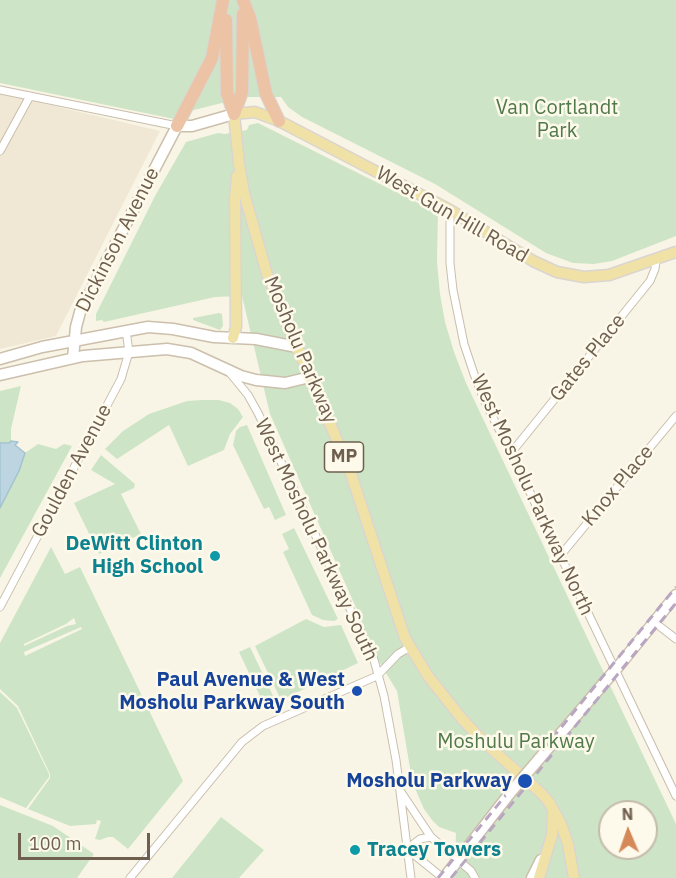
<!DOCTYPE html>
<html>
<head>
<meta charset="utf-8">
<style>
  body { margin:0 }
  #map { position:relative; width:676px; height:878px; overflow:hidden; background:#f9f5e6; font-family:"IBM Plex Sans",sans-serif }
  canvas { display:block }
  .north { position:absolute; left:598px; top:800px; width:60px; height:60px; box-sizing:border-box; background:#fdf9eb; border:2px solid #c4bbac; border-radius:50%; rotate:358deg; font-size:16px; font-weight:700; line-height:24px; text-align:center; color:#6f5f4e }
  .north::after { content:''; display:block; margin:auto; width:21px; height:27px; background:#d58959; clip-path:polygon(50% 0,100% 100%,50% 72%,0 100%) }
  .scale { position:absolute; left:18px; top:833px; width:132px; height:27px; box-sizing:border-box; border:3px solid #6f5f4e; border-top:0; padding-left:8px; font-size:18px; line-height:21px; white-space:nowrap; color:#6f5f4e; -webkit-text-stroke:4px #fdf9eb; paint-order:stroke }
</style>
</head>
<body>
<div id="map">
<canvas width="676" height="878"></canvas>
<div class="north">N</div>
<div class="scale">100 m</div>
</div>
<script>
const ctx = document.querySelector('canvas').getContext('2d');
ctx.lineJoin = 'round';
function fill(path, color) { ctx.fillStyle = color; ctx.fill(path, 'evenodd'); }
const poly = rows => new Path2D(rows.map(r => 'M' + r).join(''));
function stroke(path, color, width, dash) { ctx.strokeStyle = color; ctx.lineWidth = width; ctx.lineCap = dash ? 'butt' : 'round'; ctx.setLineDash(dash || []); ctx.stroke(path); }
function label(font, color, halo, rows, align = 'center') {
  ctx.font = font + ' "IBM Plex Sans",sans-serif'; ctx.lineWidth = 5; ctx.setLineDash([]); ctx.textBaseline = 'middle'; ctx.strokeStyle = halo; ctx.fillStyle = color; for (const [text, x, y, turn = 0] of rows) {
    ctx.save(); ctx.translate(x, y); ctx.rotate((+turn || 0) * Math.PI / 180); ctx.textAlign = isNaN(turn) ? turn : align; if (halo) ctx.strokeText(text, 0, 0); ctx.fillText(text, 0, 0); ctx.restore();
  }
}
fill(poly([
  [0,93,160,131,56,336,0,349]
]), '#f0e8d5');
fill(poly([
  [0,0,676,0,676,236,612,261,594,264,573,263,546,253,435,184,302,117,288,107,281,97,246,97,194,110,174,119,0,83],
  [258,123,438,213,437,262,440,294,445,322,454,352,466,383,676,824,676,878,454,878,456,833,439,827,432,820,424,809,417,793,412,780,397,691,375,655,356,617,357,610,270,414,242,296,215,297,104,322,102,320,96,321,96,314,155,196,186,142,218,133,225,134,247,130,249,125],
  [610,812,646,812,646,848,610,848],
  [219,313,222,314,223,326,220,330,193,320,193,318],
  [21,386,11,429,11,441,9,443,0,443,0,391],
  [202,400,219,400,230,403,238,409,243,417,230,434,224,450,188,466,169,425,117,459,105,449,123,431,149,414,187,401],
  [247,425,286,515,275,520,269,507,264,509,233,445,236,431,240,427],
  [38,444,56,449,64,444,72,446,0,578,0,508,19,471,25,453],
  [101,455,135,484,134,488,121,494,141,534,99,554,74,503,115,484,91,470],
  [294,528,338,619,334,621,323,620,312,615,283,552,289,549,282,534],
  [51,547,65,574,80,567,183,781,128,849,113,837,108,837,100,840,95,839,101,821,97,820,96,824,70,826,28,809,50,778,50,774,18,706,0,689,0,643],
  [74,618,76,624,67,626,24,646,24,644,66,624],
  [81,627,82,629,25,656,24,652],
  [306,619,324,627,341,625,358,663,281,700,255,646],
  [250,647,276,702,265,707,239,652],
  [0,692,17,708,49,774,49,777,26,808,0,797],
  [0,805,53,826,94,854,77,878,0,878],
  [221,817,264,850,239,878,172,878]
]), '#cde5c6');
const water = poly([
  [11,441,18,442,15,445,25,453,19,471,0,508,0,443,9,443,11,441]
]);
fill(water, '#bdd5e1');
stroke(water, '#a4c3d1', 1.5);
const street = poly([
  [0,90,177,126],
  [0,151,30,96],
  [450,210,450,263,453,290,464,344,474,374,485,402,511,453,676,796],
  [230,373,248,395,258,413,374,660,384,696,396,760,411,878],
  [511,453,650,281,655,269,656,260],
  [560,556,676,416],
  [0,607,121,379,129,352,126,330],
  [654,622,676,639],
  [401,792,431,837,471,871,475,878],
  [407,849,443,878],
  [407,849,420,839,431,837],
  [130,878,242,742,263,726,377,676,398,654,410,647]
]);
const secondary = poly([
  [73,358,76,327,80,312,177,126,192,126,234,114],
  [0,359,42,347,148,327,173,329,214,337,256,339,297,347],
  [0,375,83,356,167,349,191,353,241,376,256,380,285,383,310,377],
  [539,759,622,662,676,595],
  [444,878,510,793],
  [532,878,541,860]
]);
const primary = poly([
  [233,338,236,327,235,198,237,176],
  [539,878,552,835,553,811],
  [574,878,568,844,561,824,549,802,541,793,485,743,462,719,428,676,405,638,349,468,286,321,267,274,244,193,239,164,234,114,255,112,279,121,450,210,533,261,557,272,584,277,609,275,676,252]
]);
const highway = poly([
  [243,0,250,18,266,94,279,121],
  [226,20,227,93,234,114],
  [234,114,242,92,243,14],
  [177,126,212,58,223,0]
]);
stroke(street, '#c9bead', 9);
stroke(secondary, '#ccbfac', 13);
stroke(primary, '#dad5d1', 13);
stroke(highway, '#dad5d1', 14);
stroke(street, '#fff', 7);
stroke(secondary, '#fff', 10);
stroke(primary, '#f0e1a6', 10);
stroke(highway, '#ecc3a4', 12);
stroke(poly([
  [438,878,676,587],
  [451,878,676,603]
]), '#b9a6c1', 3, [9, 6]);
const secondaryBridge = poly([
  [510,793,539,759]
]);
stroke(secondaryBridge, '#ccbfac', 13, []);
stroke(secondaryBridge, '#fff', 10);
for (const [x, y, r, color] of [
  [215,556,6,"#0f9aa8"],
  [357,691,6,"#1a4fb4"],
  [525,781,8,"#1a4fb4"],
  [355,850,6,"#0f9aa8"]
]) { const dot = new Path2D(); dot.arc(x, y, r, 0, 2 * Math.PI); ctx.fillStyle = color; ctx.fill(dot); stroke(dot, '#fdf9eb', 2); }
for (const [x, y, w] of [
  [344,457,39]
]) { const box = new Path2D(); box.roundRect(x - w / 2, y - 15, w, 30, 4.5); ctx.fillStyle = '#fdf9eb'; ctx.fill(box); stroke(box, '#6f5f4e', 1.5); }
label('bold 18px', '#6f5f4e', null, [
  ["MP",344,457]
]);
label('20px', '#517a4a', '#fdf9eb', [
  ["Van Cortlandt",557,108],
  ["Park",557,131],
  ["Moshulu Parkway",516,742]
]);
label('20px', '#6f5f4e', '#fdf9eb', [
  ["West Gun Hill Road",452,215,30],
  ["Dickinson Avenue",118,240,-63],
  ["Mosholu Parkway",300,350,67],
  ["Gates Place",588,358,-51],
  ["Goulden Avenue",72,471,-62],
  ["Knox Place",618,486,-50],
  ["West Mosholu Parkway North",532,495,65],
  ["West Mosholu Parkway South",316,540,65]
]);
label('bold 20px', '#0d838f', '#fdf9eb', [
  ["DeWitt Clinton",203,544],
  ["High School",203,567],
  ["Tracey Towers",367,850,"left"]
], 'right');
label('bold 20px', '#164399', '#fdf9eb', [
  ["Paul Avenue & West",345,680],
  ["Mosholu Parkway South",345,703],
  ["Mosholu Parkway",512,781]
], 'right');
</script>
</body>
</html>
